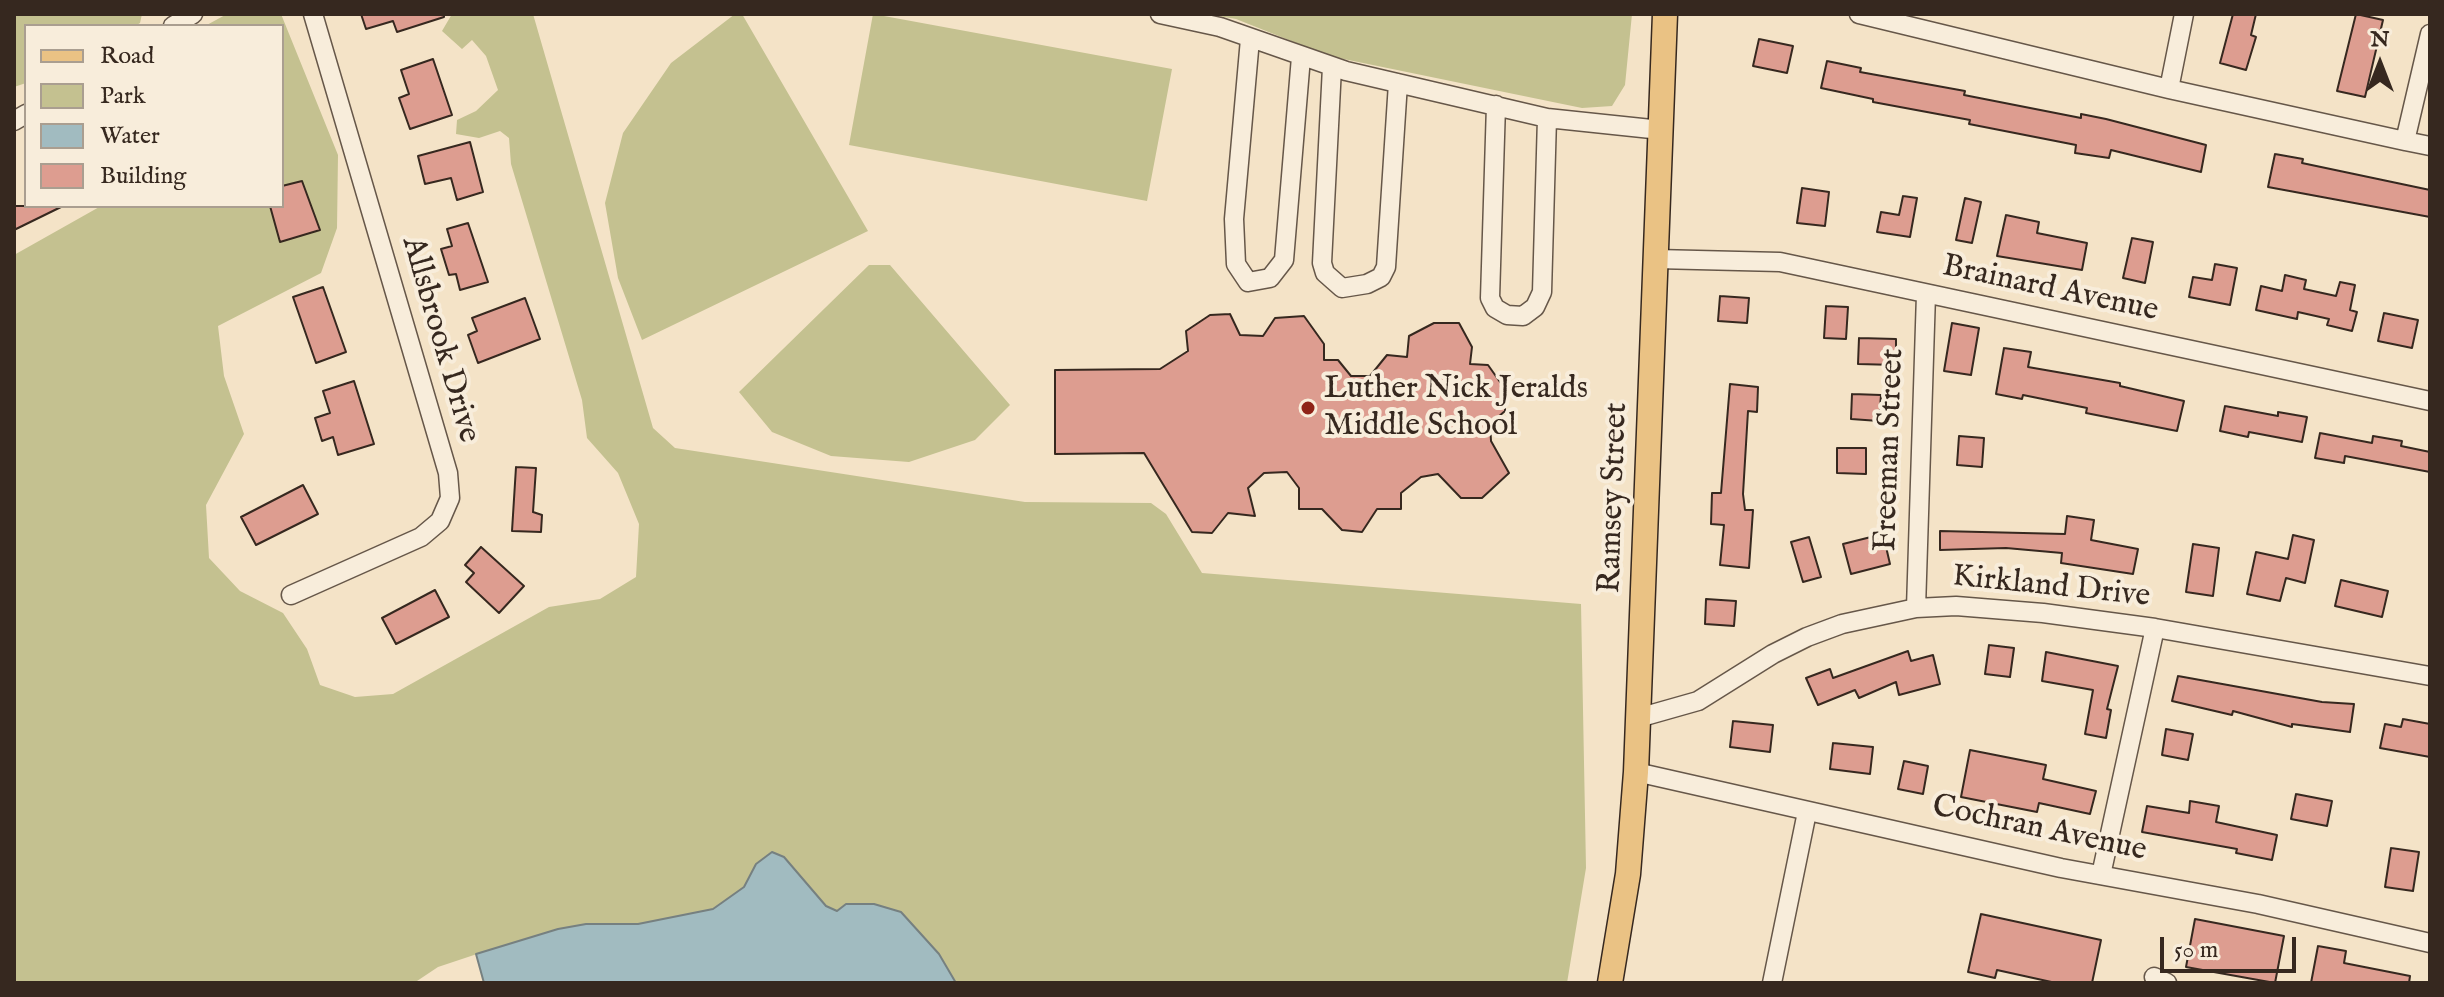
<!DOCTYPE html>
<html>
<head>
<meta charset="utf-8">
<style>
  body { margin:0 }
  #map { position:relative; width:2444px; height:997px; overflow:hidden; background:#f4e3c7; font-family:"IM FELL English",serif }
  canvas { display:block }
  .frame { position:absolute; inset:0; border:16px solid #36281f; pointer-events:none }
  .legend { position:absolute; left:24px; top:24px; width:260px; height:184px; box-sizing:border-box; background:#f8eddb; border:2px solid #aa9e90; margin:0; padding:10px 14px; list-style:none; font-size:24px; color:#36281f }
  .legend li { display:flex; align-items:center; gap:16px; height:40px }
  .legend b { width:40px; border:2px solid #aa9e90 }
  .north { position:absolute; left:2340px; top:24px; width:80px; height:80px; -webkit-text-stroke:6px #f8eddb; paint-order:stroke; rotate:0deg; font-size:22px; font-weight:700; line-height:32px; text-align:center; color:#36281f }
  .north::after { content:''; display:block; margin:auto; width:28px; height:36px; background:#36281f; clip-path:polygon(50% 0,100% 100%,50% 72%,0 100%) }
  .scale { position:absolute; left:2160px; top:937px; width:136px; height:36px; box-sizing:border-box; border:4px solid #36281f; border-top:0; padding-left:10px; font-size:24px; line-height:28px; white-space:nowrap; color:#36281f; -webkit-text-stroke:6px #f8eddb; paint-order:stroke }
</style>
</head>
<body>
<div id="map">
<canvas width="2444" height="997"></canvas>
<div class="frame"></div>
<ul class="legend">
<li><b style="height:10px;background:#eac284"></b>Road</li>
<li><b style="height:22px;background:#c4c190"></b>Park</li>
<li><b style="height:22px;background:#a1bbc0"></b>Water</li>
<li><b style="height:22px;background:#dd9d90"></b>Building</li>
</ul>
<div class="north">N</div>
<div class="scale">50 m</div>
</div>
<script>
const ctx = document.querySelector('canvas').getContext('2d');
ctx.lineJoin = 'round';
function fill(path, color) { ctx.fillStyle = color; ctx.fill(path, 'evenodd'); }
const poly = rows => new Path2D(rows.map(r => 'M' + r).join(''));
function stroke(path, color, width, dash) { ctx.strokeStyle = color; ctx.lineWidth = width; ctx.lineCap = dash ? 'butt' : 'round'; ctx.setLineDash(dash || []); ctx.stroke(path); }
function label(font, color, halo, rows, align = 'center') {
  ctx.font = font + ' "IM FELL English",serif'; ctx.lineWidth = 8; ctx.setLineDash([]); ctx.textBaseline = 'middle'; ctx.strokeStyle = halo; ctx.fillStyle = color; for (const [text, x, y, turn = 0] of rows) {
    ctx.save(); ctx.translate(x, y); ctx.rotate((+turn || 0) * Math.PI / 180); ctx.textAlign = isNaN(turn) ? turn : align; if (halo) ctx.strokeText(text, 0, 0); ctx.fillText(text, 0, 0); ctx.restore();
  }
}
fill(poly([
  [14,14,142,14,140,23,135,26,26,26,26,83,14,87],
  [227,14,281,14,338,155,337,228,321,273,218,326,224,376,244,434,206,505,209,558,240,591,283,613,307,649,320,685,355,697,393,694,549,607,600,599,636,577,639,524,618,473,587,438,582,400,511,164,509,138,500,131,479,138,456,134,457,120,476,111,498,90,486,56,472,40,462,49,442,31,452,14,533,14,653,428,675,448,1025,502,1151,503,1166,514,1202,573,1581,604,1586,868,1567,983,956,983,939,954,874,904,846,904,837,911,826,906,784,858,756,864,744,887,713,909,638,924,586,924,501,946,438,967,414,983,14,983,14,255,101,206,282,206,282,26,205,26],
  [735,14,742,14,868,231,642,340,618,278,605,203,623,133,671,63],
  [873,14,1172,69,1147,201,849,145],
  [1207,14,1632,14,1625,85,1612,106,1582,108,1329,56,1236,19],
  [869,265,890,265,1010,405,975,440,909,462,831,456,772,432,739,392]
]), '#c4c190');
const water = poly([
  [772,852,784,857,826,906,837,911,846,904,874,904,901,912,939,954,956,983,484,983,476,954,558,929,586,924,638,924,713,909,744,887,756,864,772,852]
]);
fill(water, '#a1bbc0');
stroke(water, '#768080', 2);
const building = poly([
  [361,14,444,14,444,17,397,32,393,21,366,29,361,14],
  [2233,14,2256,14,2251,35,2256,37,2246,70,2220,63,2233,14],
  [2356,14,2383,20,2365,97,2337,91,2356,14],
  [1759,39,1793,46,1787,73,1753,66,1759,39],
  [433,59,452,115,410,129,399,98,409,94,401,70,433,59],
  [1827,61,1861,68,1860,72,1965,91,1964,95,2081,118,2081,114,2106,119,2206,145,2201,172,2111,150,2109,158,2075,153,2076,145,1969,124,1970,120,1873,102,1873,99,1821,88,1827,61],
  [470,142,483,192,457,200,451,178,425,184,418,156,470,142],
  [2275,154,2303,159,2302,163,2430,190,2430,217,2268,187,2275,154],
  [302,181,320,230,280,242,270,206,282,206,282,186,302,181],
  [1802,188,1829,192,1825,226,1797,223,1802,188],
  [1903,196,1917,198,1910,237,1877,232,1881,212,1899,215,1903,196],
  [1965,198,1981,202,1972,243,1956,240,1965,198],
  [14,206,63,206,14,230,14,206],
  [2006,215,2039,222,2037,233,2087,243,2082,270,1997,256,2006,215],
  [468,223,488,282,460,290,456,274,449,275,441,249,452,246,447,229,468,223],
  [2132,238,2153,242,2145,283,2123,278,2132,238],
  [2215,264,2237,268,2230,305,2189,297,2193,277,2212,280,2215,264],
  [2285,275,2306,280,2304,289,2336,296,2340,282,2355,285,2350,310,2357,312,2352,331,2327,325,2329,319,2298,312,2297,319,2256,310,2261,286,2282,291,2285,275],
  [323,287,346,352,316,363,293,297,323,287],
  [1720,296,1749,298,1747,323,1718,321,1720,296],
  [525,298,540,339,478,363,468,335,477,331,472,318,525,298],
  [1826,306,1848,307,1846,339,1824,338,1826,306],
  [2384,313,2418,320,2412,348,2378,341,2384,313],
  [1230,314,1240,335,1263,336,1275,318,1304,316,1324,344,1324,360,1338,360,1351,376,1370,376,1387,355,1407,357,1409,336,1434,323,1459,323,1472,347,1470,364,1488,365,1505,389,1505,411,1490,424,1491,441,1509,473,1482,498,1461,498,1438,474,1421,477,1401,493,1401,509,1377,509,1362,532,1342,530,1322,509,1299,509,1299,488,1287,472,1264,473,1248,488,1255,516,1228,513,1212,533,1192,532,1144,453,1055,454,1055,370,1160,369,1188,351,1186,331,1210,315,1230,314],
  [1952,323,1979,328,1971,375,1944,371,1952,323],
  [1859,338,1896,339,1896,365,1858,364,1859,338],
  [2004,348,2031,352,2028,367,2120,383,2120,386,2184,401,2177,431,2086,413,2087,408,2023,395,2022,399,1996,394,2004,348],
  [354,381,374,444,338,455,333,437,322,441,315,418,330,413,323,391,354,381],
  [1730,384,1758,387,1757,412,1748,411,1743,494,1745,510,1753,510,1749,568,1720,565,1724,525,1711,524,1712,493,1721,493,1730,384],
  [1852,394,1881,395,1879,421,1851,419,1852,394],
  [2225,406,2278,416,2278,412,2307,417,2302,442,2249,432,2248,437,2220,431,2225,406],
  [2320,433,2372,443,2373,436,2402,441,2401,446,2430,452,2430,472,2345,456,2344,463,2315,458,2320,433],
  [1959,436,1984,438,1982,467,1957,465,1959,436],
  [1837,448,1866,448,1866,474,1837,473,1837,448],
  [516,467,536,468,533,512,542,515,541,532,512,531,516,467],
  [303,485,318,514,256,545,241,517,303,485],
  [2067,516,2094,520,2091,540,2138,549,2133,574,2061,563,2062,553,2006,548,1940,550,1940,531,2065,534,2067,516],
  [1883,534,1890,564,1851,574,1843,544,1883,534],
  [2293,535,2314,540,2305,583,2286,578,2280,601,2247,594,2256,552,2288,559,2293,535],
  [1809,537,1821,577,1803,582,1791,542,1809,537],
  [2193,544,2219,548,2213,596,2186,592,2193,544],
  [481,547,524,586,499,613,466,582,474,573,465,565,481,547],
  [2341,580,2388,591,2382,617,2335,606,2341,580],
  [435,590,449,617,396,644,382,618,435,590],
  [1706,599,1736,601,1734,626,1705,624,1706,599],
  [1989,645,2014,648,2010,677,1985,674,1989,645],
  [1908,651,1911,661,1933,655,1940,684,1899,695,1896,682,1859,698,1855,690,1818,705,1806,678,1830,669,1833,678,1908,651],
  [2046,652,2118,666,2107,709,2111,710,2106,738,2085,734,2093,690,2042,681,2046,652],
  [2178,676,2322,702,2354,704,2350,732,2292,724,2292,727,2233,711,2232,715,2172,701,2178,676],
  [2403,719,2430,724,2430,757,2380,748,2385,724,2401,727,2403,719],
  [1733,721,1773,725,1770,752,1730,747,1733,721],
  [2166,729,2193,734,2188,760,2162,755,2166,729],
  [1833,743,1873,747,1870,774,1830,769,1833,743],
  [1970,750,2046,765,2043,779,2096,791,2090,814,2039,803,2037,812,1961,797,1970,750],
  [1904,761,1928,766,1923,794,1898,789,1904,761],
  [2296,794,2332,801,2327,826,2291,819,2296,794],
  [2190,801,2219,806,2216,822,2277,835,2272,860,2236,853,2237,849,2142,832,2147,806,2189,813,2190,801],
  [2391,848,2419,852,2413,891,2385,887,2391,848],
  [1981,914,2101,940,2092,983,2056,983,1997,970,1995,978,1968,972,1981,914],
  [2195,919,2284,936,2275,983,2186,967,2195,919],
  [2318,946,2346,951,2344,963,2410,976,2409,983,2311,983,2318,946]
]);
fill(building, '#dd9d90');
stroke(building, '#36281f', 2);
const minor = poly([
  [1160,14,1220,27,1346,71,1547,118,1661,130],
  [1859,14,2169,89,2405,141],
  [173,26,193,14],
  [2430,34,2405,141,2430,146],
  [1250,39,1234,219,1236,264,1248,282,1270,278,1284,260,1301,57],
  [1332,67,1322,263,1325,273,1342,288,1367,284,1381,277,1386,267,1398,83],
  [2169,89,2184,14],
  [1496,105,1490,298,1495,308,1507,315,1523,316,1535,307,1542,292,1547,118],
  [14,121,26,114],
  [1656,259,1780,262,2430,401],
  [291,595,421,537,440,521,450,498,448,473,313,14],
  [1916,608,1926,294],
  [1638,718,1698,701,1773,654,1807,637,1842,624,1916,608,1956,606,2043,613,2155,628,2430,676],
  [1636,772,2061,868,2258,904,2430,943],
  [2101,875,2155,628],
  [2154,977,2167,983],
  [1772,983,1807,812]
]);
const major = poly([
  [1610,983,1628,874,1636,772,1665,14]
]);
stroke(minor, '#665749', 21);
stroke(major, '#36281f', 27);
stroke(minor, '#f8eddb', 18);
stroke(major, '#eac284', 24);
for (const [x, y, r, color] of [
  [1308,408,8,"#8f2418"]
]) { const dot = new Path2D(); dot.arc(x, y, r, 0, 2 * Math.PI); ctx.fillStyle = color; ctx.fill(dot); stroke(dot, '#f8eddb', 3); }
label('32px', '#36281f', '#f8eddb', [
  ["Brainard Avenue",2050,290,12],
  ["Allsbrook Drive",439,340,74],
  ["Freeman Street",1891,450,-88],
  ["Ramsey Street",1615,498,-88],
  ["Kirkland Drive",2051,588,6],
  ["Cochran Avenue",2039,830,12]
]);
label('32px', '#36281f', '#f8eddb', [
  ["Luther Nick Jeralds",1324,390],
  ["Middle School",1324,427]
], 'left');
</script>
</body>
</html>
